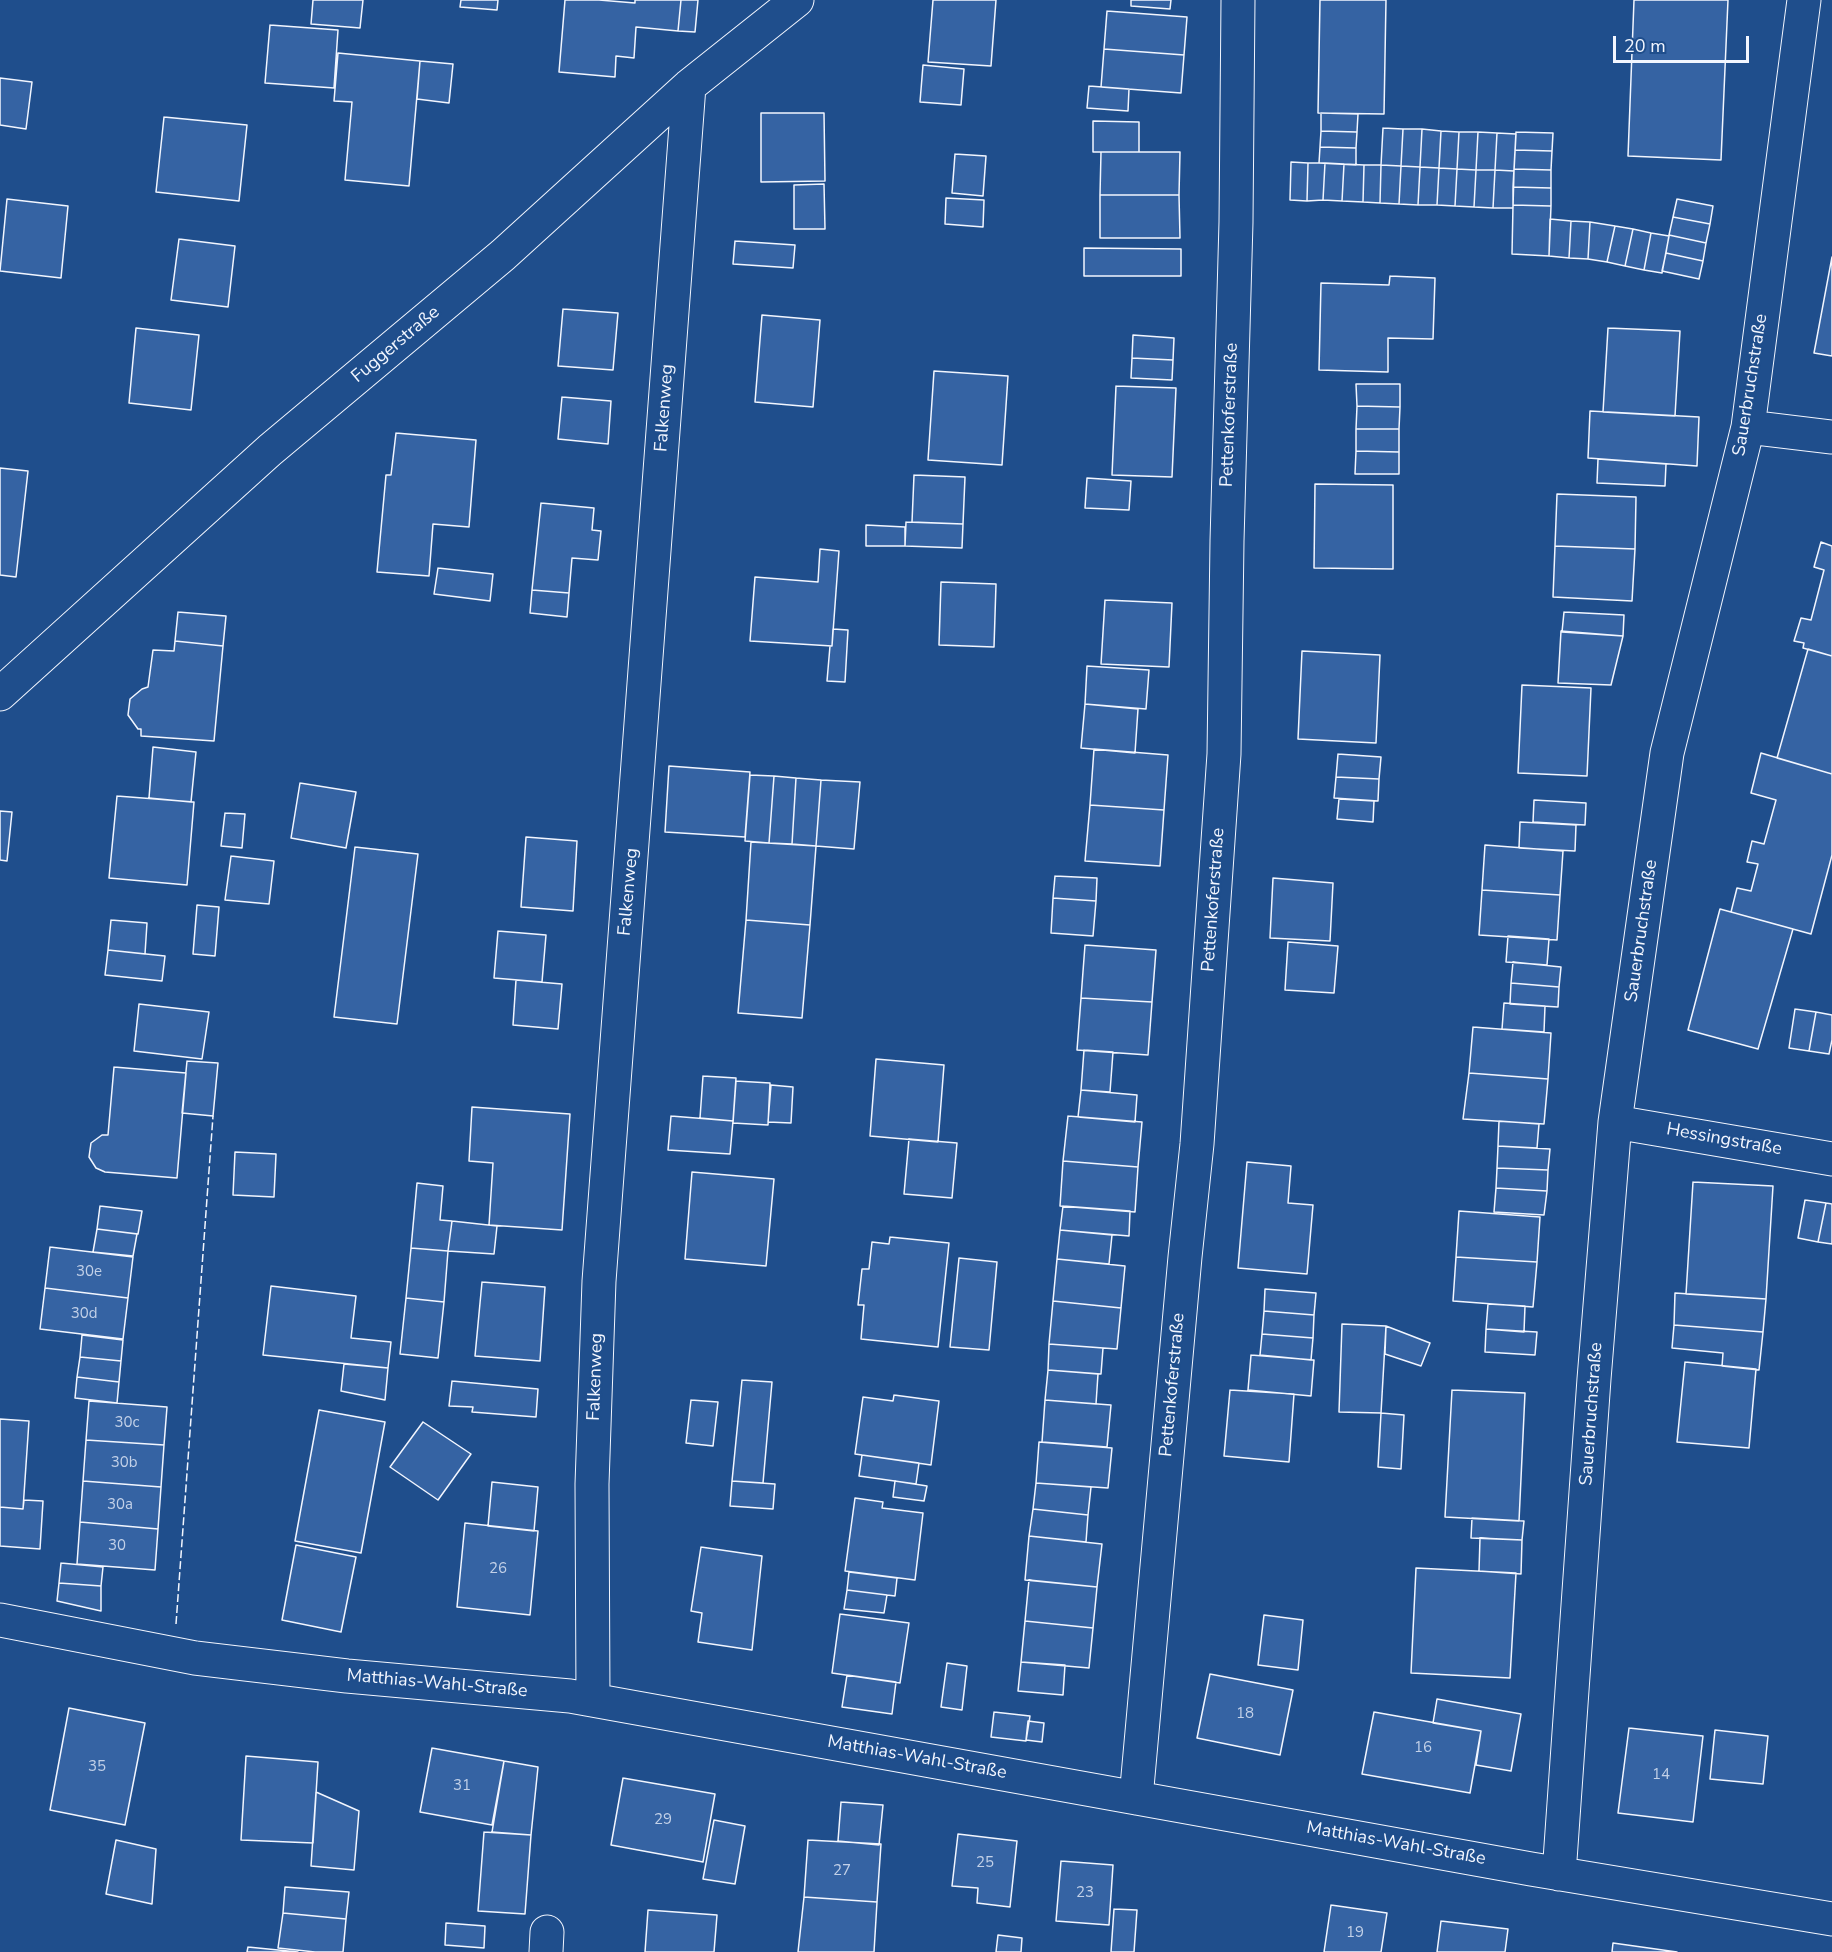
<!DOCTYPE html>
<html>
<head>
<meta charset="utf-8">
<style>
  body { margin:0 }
  #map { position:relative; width:1832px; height:1952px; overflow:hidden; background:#1f4e8c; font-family:"Nunito Sans",sans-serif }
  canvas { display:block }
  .scale { position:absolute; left:1613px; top:36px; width:136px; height:27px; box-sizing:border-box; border:3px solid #f2f6ff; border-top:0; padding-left:8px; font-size:18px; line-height:21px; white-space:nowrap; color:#f2f6ff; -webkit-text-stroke:4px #1f4e8c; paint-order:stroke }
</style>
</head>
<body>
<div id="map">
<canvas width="1832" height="1952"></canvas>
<div class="scale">20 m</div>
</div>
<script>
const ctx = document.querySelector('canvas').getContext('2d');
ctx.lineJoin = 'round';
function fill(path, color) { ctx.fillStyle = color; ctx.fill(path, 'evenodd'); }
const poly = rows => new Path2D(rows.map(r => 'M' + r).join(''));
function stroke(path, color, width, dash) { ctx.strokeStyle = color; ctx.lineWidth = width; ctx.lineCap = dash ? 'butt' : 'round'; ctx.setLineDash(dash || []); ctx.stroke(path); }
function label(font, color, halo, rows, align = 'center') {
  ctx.font = font + ' "Nunito Sans",sans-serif'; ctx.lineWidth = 4.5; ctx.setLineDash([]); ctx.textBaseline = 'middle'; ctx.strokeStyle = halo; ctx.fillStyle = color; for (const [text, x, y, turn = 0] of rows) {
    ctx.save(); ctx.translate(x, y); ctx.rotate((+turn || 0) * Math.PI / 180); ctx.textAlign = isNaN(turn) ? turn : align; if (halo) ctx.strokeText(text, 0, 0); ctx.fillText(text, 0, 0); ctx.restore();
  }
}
const building = poly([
  [313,0,363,0,360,28,311,24,313,0],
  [461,0,498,0,497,10,460,7,461,0],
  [565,0,599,0,635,3,635,0,681,0,678,31,636,27,634,58,616,56,615,77,559,72,565,0],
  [681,0,698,0,695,32,678,31,681,0],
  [933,0,996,0,991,66,928,62,933,0],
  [1131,0,1171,0,1170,9,1131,6,1131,0],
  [1320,0,1386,0,1384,114,1318,113,1320,0],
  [1634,0,1728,0,1721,160,1628,156,1634,0],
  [1107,11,1187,17,1184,55,1104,49,1107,11],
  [270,25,338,30,334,88,265,83,270,25],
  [1104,49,1184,55,1181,93,1101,87,1104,49],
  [338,53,420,61,409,186,345,180,352,102,334,101,338,53],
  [420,61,453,64,449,103,417,99,420,61],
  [923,65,964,69,961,105,920,102,923,65],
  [0,78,32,82,26,129,0,125,0,78],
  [1089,86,1129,89,1128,111,1087,108,1089,86],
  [761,113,824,113,825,181,761,182,761,113],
  [1321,113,1358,114,1357,132,1321,131,1321,113],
  [164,117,247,125,239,201,156,192,164,117],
  [1093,121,1139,122,1139,152,1093,152,1093,121],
  [1383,128,1403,129,1401,166,1381,165,1383,128],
  [1403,129,1422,129,1420,167,1401,166,1403,129],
  [1422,129,1441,131,1439,168,1420,167,1422,129],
  [1321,131,1357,132,1356,148,1320,147,1321,131],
  [1441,131,1459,132,1457,169,1439,168,1441,131],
  [1459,132,1478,132,1476,170,1457,169,1459,132],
  [1478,132,1497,133,1495,170,1476,170,1478,132],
  [1516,132,1553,133,1552,151,1515,150,1516,132],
  [1497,133,1516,134,1514,171,1495,170,1497,133],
  [1320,147,1356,148,1356,165,1319,163,1320,147],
  [1515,150,1552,151,1551,170,1514,169,1515,150],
  [1101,152,1180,152,1179,195,1100,195,1101,152],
  [955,154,986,156,983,196,952,193,955,154],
  [1291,162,1308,163,1307,201,1290,200,1291,162],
  [1308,163,1325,163,1323,200,1307,201,1308,163],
  [1325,163,1344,164,1342,201,1323,200,1325,163],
  [1344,164,1364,165,1363,202,1342,201,1344,164],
  [1364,165,1381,165,1380,203,1363,202,1364,165],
  [1381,165,1401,166,1399,204,1380,203,1381,165],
  [1401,166,1420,167,1418,205,1399,204,1401,166],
  [1420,167,1439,168,1437,205,1418,205,1420,167],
  [1439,168,1457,169,1455,206,1437,205,1439,168],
  [1457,169,1476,170,1474,207,1455,206,1457,169],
  [1514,169,1551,170,1551,188,1513,187,1514,169],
  [1476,170,1495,170,1493,208,1474,207,1476,170],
  [1495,170,1514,171,1513,208,1493,208,1495,170],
  [824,184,825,229,794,229,794,185,824,184],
  [1513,187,1551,188,1551,206,1513,205,1513,187],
  [1100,195,1179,195,1180,238,1100,238,1100,195],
  [946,198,984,200,983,227,945,224,946,198],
  [7,199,68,206,61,278,0,271,7,199],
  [1677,199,1713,206,1710,224,1673,217,1677,199],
  [1513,205,1551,206,1549,256,1512,254,1513,205],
  [1673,217,1710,224,1706,243,1669,235,1673,217],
  [1550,219,1571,221,1569,258,1549,256,1550,219],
  [1571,221,1590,222,1588,259,1569,258,1571,221],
  [1590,222,1615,226,1607,262,1588,259,1590,222],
  [1615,226,1633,229,1625,266,1607,262,1615,226],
  [1633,229,1651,233,1644,270,1625,266,1633,229],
  [1651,233,1669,236,1662,273,1644,270,1651,233],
  [1669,235,1706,243,1703,261,1666,253,1669,235],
  [179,239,235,246,228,307,171,300,179,239],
  [735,241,795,245,793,268,733,264,735,241],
  [1084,248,1181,249,1181,276,1084,276,1084,248],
  [1666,253,1703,261,1699,279,1662,271,1666,253],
  [1832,257,1832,356,1814,353,1832,257],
  [1390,276,1435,278,1433,339,1388,338,1388,372,1319,370,1321,283,1389,285,1390,276],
  [563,309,618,313,613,370,558,366,563,309],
  [762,315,820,320,813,407,755,402,762,315],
  [136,328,199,335,191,410,129,403,136,328],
  [1608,328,1680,331,1675,416,1603,412,1608,328],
  [1133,335,1174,338,1173,360,1132,358,1133,335],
  [1132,358,1173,360,1172,380,1131,378,1132,358],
  [934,371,1008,376,1002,465,928,460,934,371],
  [1356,384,1400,384,1400,407,1357,406,1356,384],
  [1116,386,1176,388,1172,477,1112,475,1116,386],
  [562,397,611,401,608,444,558,439,562,397],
  [1357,406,1400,407,1399,429,1356,429,1357,406],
  [1590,411,1699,417,1697,466,1588,458,1590,411],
  [1356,429,1399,429,1399,452,1356,451,1356,429],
  [396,433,476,440,469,527,433,524,429,576,377,572,386,475,391,475,396,433],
  [1356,451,1399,452,1399,474,1355,474,1356,451],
  [1598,459,1666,464,1665,486,1597,483,1598,459],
  [0,468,28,471,16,577,0,575,0,468],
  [914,475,965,477,963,524,912,522,914,475],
  [1087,478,1131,481,1129,510,1085,508,1087,478],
  [1315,484,1393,485,1393,569,1314,568,1315,484],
  [1557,494,1636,497,1635,549,1555,546,1557,494],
  [541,503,594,508,592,530,601,531,598,560,572,558,569,593,532,590,541,503],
  [906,522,963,524,962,548,905,546,906,522],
  [866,525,905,527,905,546,866,546,866,525],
  [1821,542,1832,546,1832,656,1803,648,1804,643,1794,641,1801,618,1811,620,1824,570,1814,567,1821,542],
  [1555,546,1635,549,1632,601,1553,597,1555,546],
  [820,549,839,551,832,646,750,641,755,577,818,582,820,549],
  [438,568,493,574,490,601,434,594,438,568],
  [941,582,996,584,994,647,939,645,941,582],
  [532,590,569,593,567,617,530,613,532,590],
  [1105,600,1172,603,1169,667,1101,664,1105,600],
  [178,612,226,616,223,646,175,641,178,612],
  [1564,612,1624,615,1623,636,1562,632,1564,612],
  [833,629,848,630,845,682,827,681,830,646,832,646,833,629],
  [1561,631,1623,636,1611,685,1558,683,1561,631],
  [175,641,223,646,214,741,141,736,141,729,138,729,128,715,130,699,142,689,148,687,153,650,174,651,175,641],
  [1808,649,1832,656,1832,774,1777,758,1808,649],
  [1302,651,1380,655,1376,743,1298,739,1302,651],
  [1087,666,1149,670,1146,709,1085,704,1087,666],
  [1522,685,1591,688,1587,776,1518,773,1522,685],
  [1085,704,1138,709,1135,753,1081,748,1085,704],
  [153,747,196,752,191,802,149,798,153,747],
  [1094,749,1168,755,1164,810,1090,805,1094,749],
  [1761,753,1832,774,1832,855,1811,934,1731,912,1737,888,1751,891,1758,864,1747,862,1752,841,1764,844,1776,800,1751,793,1761,753],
  [1338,754,1381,757,1379,779,1336,777,1338,754],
  [669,766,750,772,745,837,665,832,669,766],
  [750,775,774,776,769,843,745,841,750,775],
  [774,776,796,778,792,844,769,843,774,776],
  [1336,777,1379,779,1378,801,1334,798,1336,777],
  [796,778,821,780,816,846,792,844,796,778],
  [821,780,860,782,854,849,816,846,821,780],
  [300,783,356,792,346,848,291,838,300,783],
  [117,796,194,802,187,885,109,878,117,796],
  [1339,799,1374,801,1373,822,1337,819,1339,799],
  [1534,800,1586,803,1585,825,1533,822,1534,800],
  [1090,805,1164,810,1160,866,1085,861,1090,805],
  [0,811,12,812,7,861,0,860,0,811],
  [225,813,245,814,242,848,221,846,225,813],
  [1520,822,1576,825,1575,851,1519,848,1520,822],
  [526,837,577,841,573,911,521,907,526,837],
  [751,842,816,846,810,925,746,920,751,842],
  [1485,845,1563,851,1560,895,1482,890,1485,845],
  [355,847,418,854,397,1024,334,1017,355,847],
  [231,856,274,861,269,904,225,900,231,856],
  [1055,876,1097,878,1096,901,1053,898,1055,876],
  [1273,878,1333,883,1330,941,1270,938,1273,878],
  [1482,890,1560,895,1557,940,1479,935,1482,890],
  [1053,898,1096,901,1093,936,1051,933,1053,898],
  [197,905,219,907,215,956,193,954,197,905],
  [1720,909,1793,929,1758,1049,1688,1030,1720,909],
  [111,920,147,923,145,954,108,950,111,920],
  [746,920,810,925,802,1018,738,1013,746,920],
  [498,931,546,935,542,982,494,978,498,931],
  [1508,936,1549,939,1547,965,1506,962,1508,936],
  [1288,942,1338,946,1334,993,1285,990,1288,942],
  [1085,945,1156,950,1152,1002,1081,998,1085,945],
  [108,950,165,956,162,981,105,975,108,950],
  [1513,962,1561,967,1559,987,1511,983,1513,962],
  [516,980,562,984,558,1029,513,1025,516,980],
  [1511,983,1559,987,1558,1007,1510,1004,1511,983],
  [1081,998,1152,1002,1148,1055,1077,1050,1081,998],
  [1504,1003,1545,1006,1544,1032,1502,1029,1504,1003],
  [139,1004,209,1012,202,1059,134,1051,139,1004],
  [1795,1009,1816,1012,1809,1051,1789,1048,1795,1009],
  [1816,1012,1832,1015,1832,1040,1829,1054,1809,1051,1816,1012],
  [1473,1027,1551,1033,1548,1079,1469,1073,1473,1027],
  [1084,1050,1113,1052,1110,1092,1081,1090,1084,1050],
  [876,1059,944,1065,938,1142,870,1136,876,1059],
  [187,1061,218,1063,213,1116,182,1113,187,1061],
  [114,1067,186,1073,177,1178,105,1172,96,1168,89,1157,91,1143,102,1135,108,1135,114,1067],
  [1469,1073,1548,1079,1544,1124,1463,1119,1469,1073],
  [703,1076,736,1078,733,1121,700,1118,703,1076],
  [736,1081,770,1083,768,1125,733,1123,736,1081],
  [771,1085,793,1087,791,1123,768,1122,771,1085],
  [1081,1090,1137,1095,1135,1122,1078,1117,1081,1090],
  [472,1107,570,1114,562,1230,489,1225,493,1163,469,1161,472,1107],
  [671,1116,733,1121,730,1154,668,1150,671,1116],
  [1068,1116,1142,1122,1138,1167,1063,1161,1068,1116],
  [1499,1121,1539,1124,1537,1148,1498,1146,1499,1121],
  [909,1139,957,1143,952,1198,904,1194,909,1139],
  [1498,1146,1550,1149,1548,1170,1497,1168,1498,1146],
  [235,1152,276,1154,274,1197,233,1195,235,1152],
  [1063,1161,1138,1167,1135,1212,1060,1206,1063,1161],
  [1247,1162,1291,1166,1288,1203,1313,1205,1307,1274,1238,1268,1247,1162],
  [1497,1168,1548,1170,1547,1191,1496,1188,1497,1168],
  [692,1172,774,1179,766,1266,685,1259,692,1172],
  [1693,1182,1773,1186,1766,1299,1686,1294,1693,1182],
  [417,1183,443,1186,440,1220,452,1221,448,1251,411,1248,417,1183],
  [1496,1188,1547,1191,1544,1215,1494,1212,1496,1188],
  [1805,1200,1826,1203,1818,1242,1798,1238,1805,1200],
  [1826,1203,1832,1204,1832,1244,1818,1242,1826,1203],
  [100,1206,142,1211,138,1234,97,1229,100,1206],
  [1063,1206,1130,1211,1129,1236,1060,1230,1063,1206],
  [1459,1211,1540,1217,1537,1262,1456,1257,1459,1211],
  [452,1221,497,1226,494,1254,448,1251,452,1221],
  [97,1229,137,1234,133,1256,93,1252,97,1229],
  [1060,1230,1112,1235,1109,1264,1057,1259,1060,1230],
  [890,1237,949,1243,938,1347,861,1339,864,1305,858,1305,862,1269,869,1269,872,1242,889,1244,890,1237],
  [50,1247,133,1257,128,1298,45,1288,50,1247],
  [411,1248,448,1251,444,1302,406,1298,411,1248],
  [1456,1257,1537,1262,1533,1307,1453,1301,1456,1257],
  [959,1258,997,1262,989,1350,950,1347,959,1258],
  [1057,1259,1125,1266,1121,1308,1053,1301,1057,1259],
  [482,1282,545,1287,540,1361,475,1356,482,1282],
  [271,1286,356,1296,351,1338,391,1342,388,1368,263,1355,271,1286],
  [45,1288,128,1298,123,1339,40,1329,45,1288],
  [1265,1289,1316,1293,1314,1315,1264,1311,1265,1289],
  [1675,1293,1766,1299,1763,1332,1674,1325,1675,1293],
  [406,1298,444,1302,438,1358,400,1354,406,1298],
  [1053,1301,1121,1308,1117,1349,1049,1344,1053,1301],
  [1488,1304,1525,1306,1524,1332,1486,1329,1488,1304],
  [1264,1311,1314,1315,1313,1338,1262,1334,1264,1311],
  [1342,1324,1386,1326,1381,1413,1339,1412,1342,1324],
  [1674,1325,1763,1332,1759,1370,1722,1366,1723,1353,1672,1348,1674,1325],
  [1386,1326,1430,1343,1421,1366,1385,1354,1386,1326],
  [1486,1329,1537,1332,1535,1355,1485,1352,1486,1329],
  [1262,1334,1313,1338,1311,1360,1260,1355,1262,1334],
  [82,1335,123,1340,121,1361,80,1357,82,1335],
  [1049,1344,1103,1348,1101,1374,1048,1370,1049,1344],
  [1251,1355,1314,1360,1311,1396,1248,1390,1251,1355],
  [80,1357,121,1361,119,1382,77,1377,80,1357],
  [1685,1362,1756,1369,1749,1448,1677,1442,1685,1362],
  [344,1364,388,1368,385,1400,341,1391,344,1364],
  [1048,1370,1098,1374,1096,1404,1045,1400,1048,1370],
  [77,1377,119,1382,117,1403,75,1398,77,1377],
  [742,1380,772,1382,763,1483,732,1481,742,1380],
  [452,1381,538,1389,536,1417,472,1412,473,1407,449,1406,452,1381],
  [1230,1390,1294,1394,1289,1462,1224,1456,1230,1390],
  [1452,1390,1525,1393,1519,1521,1445,1517,1452,1390],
  [894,1395,939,1401,931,1465,855,1454,863,1397,893,1401,894,1395],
  [691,1400,718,1402,713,1446,686,1443,691,1400],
  [1045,1400,1111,1405,1107,1447,1042,1442,1045,1400],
  [89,1401,167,1407,164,1445,86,1440,89,1401],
  [319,1410,385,1422,361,1553,295,1541,319,1410],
  [1381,1413,1404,1415,1401,1469,1378,1467,1381,1413],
  [0,1419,29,1421,23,1509,0,1507,0,1419],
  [423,1422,471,1454,438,1500,390,1467,423,1422],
  [86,1440,164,1445,161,1487,83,1481,86,1440],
  [1039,1442,1112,1448,1108,1488,1036,1483,1039,1442],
  [862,1455,919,1463,916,1484,859,1476,862,1455],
  [83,1481,161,1487,158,1529,80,1522,83,1481],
  [732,1481,775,1484,773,1509,730,1506,732,1481],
  [895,1481,927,1486,924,1501,893,1497,895,1481],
  [492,1482,538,1487,534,1531,488,1526,492,1482],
  [1036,1483,1091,1487,1088,1515,1033,1509,1036,1483],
  [855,1498,883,1502,882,1508,923,1513,915,1580,845,1571,855,1498],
  [24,1500,43,1501,40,1549,0,1546,0,1507,23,1509,24,1500],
  [1033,1509,1088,1515,1086,1542,1029,1536,1033,1509],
  [1472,1518,1524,1521,1522,1540,1471,1538,1472,1518],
  [80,1522,158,1529,155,1570,77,1564,80,1522],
  [465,1523,538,1531,530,1615,457,1607,465,1523],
  [1029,1536,1102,1544,1097,1587,1025,1580,1029,1536],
  [1480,1538,1522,1540,1521,1574,1479,1571,1480,1538],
  [296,1545,356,1557,341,1632,282,1620,296,1545],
  [701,1547,762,1556,752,1650,698,1642,702,1613,691,1611,701,1547],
  [61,1563,103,1567,101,1586,59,1583,61,1563],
  [1416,1568,1516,1573,1510,1678,1411,1673,1416,1568],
  [849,1572,897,1578,895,1596,847,1590,849,1572],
  [1029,1580,1097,1587,1093,1628,1025,1621,1029,1580],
  [59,1583,101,1586,101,1611,57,1601,59,1583],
  [847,1590,887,1595,884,1613,844,1609,847,1590],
  [840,1614,909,1623,900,1683,832,1673,840,1614],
  [1264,1615,1303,1620,1298,1670,1258,1665,1264,1615],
  [1025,1621,1093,1628,1089,1668,1021,1662,1025,1621],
  [1021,1662,1065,1665,1063,1695,1018,1691,1021,1662],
  [947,1663,967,1666,962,1710,941,1707,947,1663],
  [1210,1674,1293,1690,1280,1755,1197,1738,1210,1674],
  [847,1675,896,1682,892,1714,842,1707,847,1675],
  [1437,1699,1521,1714,1511,1771,1476,1765,1481,1731,1433,1723,1437,1699],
  [69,1708,145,1723,125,1825,50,1810,69,1708],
  [994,1712,1030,1716,1026,1741,991,1737,994,1712],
  [1374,1712,1481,1731,1470,1793,1362,1774,1374,1712],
  [1028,1721,1044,1723,1042,1742,1026,1740,1028,1721],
  [1629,1728,1703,1736,1693,1822,1618,1813,1629,1728],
  [1715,1730,1768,1736,1763,1784,1710,1779,1715,1730],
  [432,1748,504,1761,492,1825,420,1812,432,1748],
  [246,1756,318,1762,313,1843,241,1840,246,1756],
  [504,1761,538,1767,531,1835,492,1832,504,1761],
  [623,1778,715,1794,703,1862,611,1845,623,1778],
  [316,1792,359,1811,354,1870,311,1866,316,1792],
  [841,1802,883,1805,879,1845,838,1841,841,1802],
  [714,1820,745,1826,735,1884,703,1879,714,1820],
  [484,1832,531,1835,525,1914,478,1911,484,1832],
  [958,1834,1017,1841,1010,1907,977,1903,978,1888,952,1886,958,1834],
  [116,1840,156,1849,152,1904,106,1894,116,1840],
  [808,1840,881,1844,877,1902,804,1897,808,1840],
  [1061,1861,1113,1865,1109,1925,1056,1921,1061,1861],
  [285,1887,349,1892,346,1919,283,1913,285,1887],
  [804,1897,877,1902,874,1952,798,1952,804,1897],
  [1331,1905,1387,1913,1381,1952,1324,1952,1331,1905],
  [1114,1909,1137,1910,1134,1952,1111,1952,1114,1909],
  [648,1910,717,1915,714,1952,645,1952,648,1910],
  [283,1913,346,1919,343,1952,315,1952,278,1948,283,1913],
  [1441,1921,1508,1929,1505,1952,1437,1952,1441,1921],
  [446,1923,485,1926,484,1948,445,1945,446,1923],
  [998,1935,1022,1938,1021,1952,996,1952,998,1935],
  [1613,1943,1677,1952,1612,1952,1613,1943],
  [248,1947,298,1952,247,1952,248,1947]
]);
fill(building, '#3563a3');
stroke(building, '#f2f6ff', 1.5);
const minor = poly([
  [1748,427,1832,437],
  [0,694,270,450,503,255,689,86,797,0],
  [1615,1122,1832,1159],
  [0,1620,195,1658,347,1676,570,1696,1531,1869,1832,1919],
  [593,1700,592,1484,599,1281,689,86],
  [1136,1798,1185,1257,1197,1144,1224,754,1227,541,1236,222,1238,0],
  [1559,1874,1594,1379,1615,1122,1667,753,1748,427,1804,0],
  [546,1952,547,1932]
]);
stroke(minor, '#f2f6ff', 35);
stroke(minor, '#1f4e8c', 33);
stroke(poly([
  [176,1624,213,1116]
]), '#f2f6ff', 1.5, [8, 3]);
label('15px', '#c3d1e8', null, [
  ["30e",89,1272],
  ["30d",84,1314],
  ["30c",127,1423],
  ["30b",124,1463],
  ["30a",120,1505],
  ["30",117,1546],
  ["26",498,1569],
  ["18",1245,1714],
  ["16",1423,1748],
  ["35",97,1767],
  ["14",1661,1775],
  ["31",462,1786],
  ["29",663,1820],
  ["25",985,1863],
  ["27",842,1871],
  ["23",1085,1893],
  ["19",1355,1933]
]);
label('18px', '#f2f6ff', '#1f4e8c', [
  ["Fuggerstraße",396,345,-40],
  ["Sauerbruchstraße",1751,385,-81],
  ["Falkenweg",665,408,-86],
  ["Pettenkoferstraße",1230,415,-88],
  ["Falkenweg",629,892,-85],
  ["Pettenkoferstraße",1214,900,-86],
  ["Sauerbruchstraße",1642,931,-82],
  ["Hessingstraße",1724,1140,10],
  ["Falkenweg",596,1377,-88],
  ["Pettenkoferstraße",1173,1385,-85],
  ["Sauerbruchstraße",1592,1414,-86],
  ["Matthias-Wahl-Straße",437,1684,5],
  ["Matthias-Wahl-Straße",917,1758,10],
  ["Matthias-Wahl-Straße",1396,1844,10]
]);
</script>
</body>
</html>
